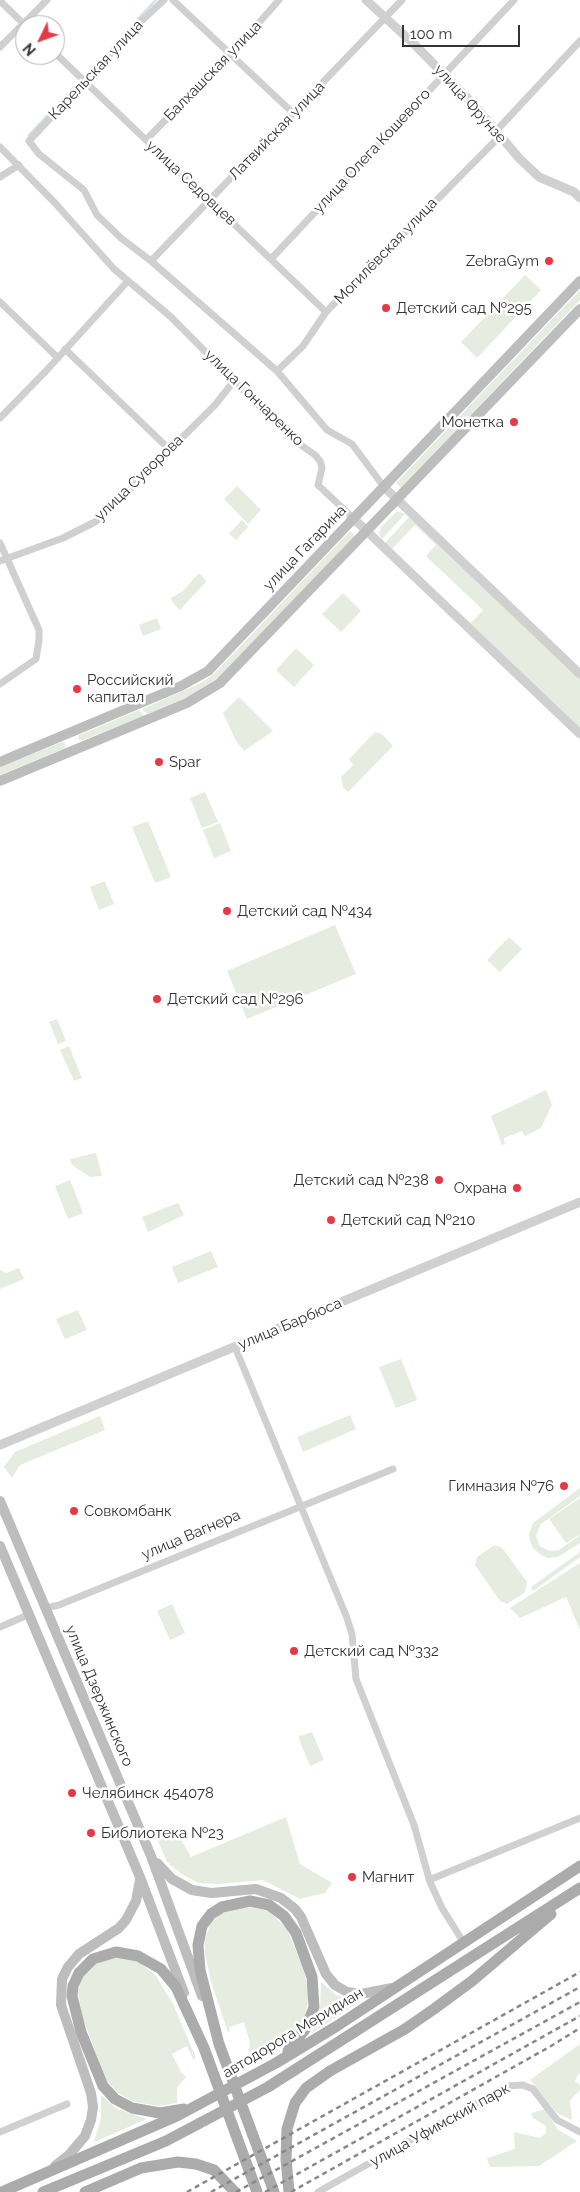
<!DOCTYPE html>
<html>
<head>
<meta charset="utf-8">
<style>
  body { margin:0 }
  #map { position:relative; width:580px; height:2192px; overflow:hidden; background:#fff; font-family:Raleway,sans-serif }
  canvas { display:block }
  .north { position:absolute; left:15px; top:15px; width:50px; height:50px; box-sizing:border-box; background:#fff; border:1px solid #adadad; border-radius:50%; rotate:228deg; font-size:14px; font-weight:700; line-height:20px; text-align:center; color:#333 }
  .north::after { content:''; display:block; margin:auto; width:18px; height:22px; background:#e63946; clip-path:polygon(50% 0,100% 100%,50% 72%,0 100%) }
  .scale { position:absolute; left:402px; top:25px; width:118px; height:22px; box-sizing:border-box; border:2px solid #333; border-top:0; padding-left:6px; font-size:15px; line-height:18px; white-space:nowrap; color:#333; -webkit-text-stroke:4px #fff; paint-order:stroke }
</style>
</head>
<body>
<div id="map">
<canvas width="580" height="2192"></canvas>
<div class="north">N</div>
<div class="scale">100 m</div>
</div>
<script>
const ctx = document.querySelector('canvas').getContext('2d');
ctx.lineJoin = 'round';
function fill(path, color) { ctx.fillStyle = color; ctx.fill(path, 'evenodd'); }
const poly = rows => new Path2D(rows.map(r => 'M' + r).join(''));
function stroke(path, color, width, dash) { ctx.strokeStyle = color; ctx.lineWidth = width; ctx.lineCap = dash ? 'butt' : 'round'; ctx.setLineDash(dash || []); ctx.stroke(path); }
function label(font, color, halo, rows, align = 'center') {
  ctx.font = font + ' Raleway,sans-serif'; ctx.lineWidth = 5; ctx.setLineDash([]); ctx.textBaseline = 'middle'; ctx.strokeStyle = halo; ctx.fillStyle = color; for (const [text, x, y, turn = 0] of rows) {
    ctx.save(); ctx.translate(x, y); ctx.rotate((+turn || 0) * Math.PI / 180); ctx.textAlign = isNaN(turn) ? turn : align; if (halo) ctx.strokeText(text, 0, 0); ctx.fillText(text, 0, 0); ctx.restore();
  }
}
fill(poly([
  [525,275,541,290,477,358,461,342],
  [580,290,580,300,401,488,396,483],
  [237,486,261,510,248,524,224,499],
  [397,511,405,514,382,539,379,535,381,527],
  [409,517,580,674,580,729,438,594,471,623,483,610,426,556,436,545,415,525,392,549,433,589,385,543],
  [242,520,248,527,236,540,229,534],
  [350,531,355,536,219,677,186,698,147,714,142,709,201,683,215,673],
  [199,573,206,580,205,583,180,610,173,603,171,598,183,591],
  [343,593,361,611,341,632,322,614],
  [157,618,161,629,143,636,139,625],
  [296,648,314,665,294,687,276,670],
  [239,697,273,731,244,751,236,741,223,713],
  [139,710,144,716,83,740,78,739,79,735],
  [375,732,382,734,393,746,348,792,343,787,341,777,353,765,349,759],
  [62,742,65,743,65,748,0,775,0,767],
  [205,792,218,822,202,828,190,798],
  [148,821,171,877,155,883,132,827],
  [220,823,231,851,214,858,203,830],
  [105,881,114,904,99,910,90,887],
  [335,925,356,974,247,1019,227,971],
  [509,937,522,949,500,972,487,960],
  [57,1019,66,1041,58,1044,49,1022],
  [69,1046,82,1078,74,1081,60,1050],
  [546,1090,552,1105,541,1128,525,1136,522,1131,504,1138,505,1144,502,1145,491,1116],
  [96,1153,102,1176,90,1177,72,1165,70,1159],
  [70,1180,83,1213,68,1219,55,1186],
  [178,1203,184,1215,148,1232,142,1217],
  [211,1251,218,1267,178,1283,172,1267],
  [19,1268,24,1279,0,1289,0,1270,6,1273],
  [78,1310,87,1330,65,1339,56,1319],
  [401,1359,417,1400,396,1408,379,1367],
  [350,1415,356,1429,303,1452,297,1437],
  [100,1416,105,1430,20,1465,12,1478,4,1467,15,1452],
  [580,1488,580,1496,541,1524,536,1536,540,1546,549,1551,559,1550,580,1535,580,1543,558,1557,547,1558,541,1555,533,1548,530,1541,529,1534,533,1523],
  [580,1498,580,1534,566,1543,549,1519],
  [493,1546,499,1546,503,1549,527,1582,525,1592,507,1604,500,1601,475,1565,477,1557],
  [580,1552,580,1557,533,1591,531,1587],
  [580,1563,580,1630,566,1597,520,1618,510,1608],
  [172,1604,185,1633,170,1640,157,1611],
  [312,1732,324,1760,310,1766,298,1737],
  [286,1817,300,1864,332,1883,325,1893,300,1899,263,1880,218,1884,199,1883,183,1875,167,1862,154,1831,179,1836,191,1857],
  [251,1907,269,1911,286,1928,303,1967,309,1994,305,2017,298,2029,280,2048,257,2063,249,2051,250,2043,244,2022,229,2027,230,2032,228,2032,212,1985,205,1954,205,1939,211,1922,222,1913,230,1910],
  [115,1957,139,1962,156,1976,173,2004,196,2058,193,2059,187,2046,172,2054,181,2072,186,2077,177,2087,177,2103,159,2106,135,2102,118,2093,106,2080,82,2016,78,1991,82,1978,94,1965],
  [321,1982,336,1995,360,2001,312,2033,320,2009],
  [580,2044,580,2074,578,2074,575,2081,580,2085,580,2090,570,2100,572,2120,557,2113,530,2080],
  [101,2095,117,2109,147,2119,94,2142,101,2118],
  [546,2109,557,2129,577,2141,539,2166,490,2167,487,2158,515,2149,514,2132,540,2138,546,2133,546,2126,533,2118,531,2113]
]), '#e6ecdf');
stroke(poly([
  [136,21,156,0],
  [29,135,81,80]
]), '#cfe2ee', 2.5);
stroke(poly([
  [164,0,136,26,29,141,39,154,84,190,97,215,121,238,151,261,277,371,327,430,352,444,384,487],
  [173,0,293,113],
  [0,1,25,25],
  [0,47,47,0],
  [55,53,326,312],
  [496,131,580,41],
  [146,140,257,25,279,0],
  [0,147,55,203,114,269,171,317,291,438,315,455,320,461,322,468,318,485,354,519],
  [0,177,19,165],
  [271,259,514,0],
  [151,261,402,0],
  [0,302,58,358],
  [65,349,170,450],
  [277,371,303,346,326,312,500,136],
  [0,418,45,372,127,282],
  [0,543,39,630,39,640,36,659,0,684],
  [0,561,63,538,95,522,106,513,215,405,234,381],
  [235,1347,347,1618,352,1634,356,1679,414,1825,430,1882,442,1908,464,1943],
  [46,1608,59,1605,393,1469],
  [0,1627,30,1614],
  [429,1880,580,1818],
  [0,2132,67,2104],
  [318,2192,507,2086,523,2085,533,2089,557,2120,580,2132]
]), '#d0d0d0', 7);
stroke(poly([
  [366,0,415,45,473,104,519,158,539,177,574,192,580,198],
  [384,487,580,674],
  [354,519,580,734],
  [0,1445,580,1202]
]), '#d0d0d0', 9);
stroke(poly([
  [0,762,181,686,208,671,580,281],
  [0,781,187,703,220,683,580,309],
  [0,1501,151,1856,202,1996],
  [0,1546,140,1877,184,1993],
  [157,1863,172,1879,192,1890,211,1893,256,1889,281,1898,295,1909,301,1917,326,1974,335,1985,347,1992,361,1994,392,1988],
  [55,2166,69,2155,85,2136,91,2120,93,2107,91,2093,61,2005,62,1979,68,1967,79,1954,119,1928,126,1920,136,1901,140,1880]
]), '#bdbdbd', 10);
stroke(poly([
  [184,2109,160,2113,132,2108,115,2099,103,2086,81,2032,72,1996,73,1986,79,1973,93,1959,116,1952,138,1956,161,1969,176,1987,204,2048,257,2192],
  [2,2192,177,2116,276,2063,337,2026,580,1866],
  [43,2192,166,2141,268,2087,580,1888],
  [85,2192,141,2168,178,2162,196,2164,214,2170,235,2192],
  [274,2192,219,2044,200,1970,198,1945,202,1926,211,1914,222,1907,250,1901,269,1905,284,1916,296,1933,312,1977,314,2007,306,2028,288,2051],
  [289,2192,286,2159,287,2129,295,2103,306,2088,330,2071,405,2029,434,2009,472,1981,551,1914]
]), '#ababab', 11);
stroke(poly([
  [187,2192,580,1972],
  [211,2192,580,1987],
  [236,2192,580,2002],
  [265,2192,580,2016],
  [291,2192,551,2046,580,2028]
]), '#888', 2.5, [5, 4]);
for (const [x, y, r, color] of [
  [549,261,5,"#e63946"],
  [386,308,5,"#e63946"],
  [514,422,5,"#e63946"],
  [77,689,5,"#e63946"],
  [159,762,5,"#e63946"],
  [227,911,5,"#e63946"],
  [157,999,5,"#e63946"],
  [439,1180,5,"#e63946"],
  [517,1188,5,"#e63946"],
  [331,1220,5,"#e63946"],
  [564,1486,5,"#e63946"],
  [74,1511,5,"#e63946"],
  [294,1651,5,"#e63946"],
  [72,1793,5,"#e63946"],
  [91,1833,5,"#e63946"],
  [352,1877,5,"#e63946"]
]) { const dot = new Path2D(); dot.arc(x, y, r, 0, 2 * Math.PI); ctx.fillStyle = color; ctx.fill(dot); stroke(dot, '#fff', 2); }
label('15px', '#333', '#fff', [
  ["Карельская улица",96,70,-47],
  ["Балхашская улица",213,71,-46],
  ["улица Фрунзе",470,104,48],
  ["Латвийская улица",277,131,-46],
  ["улица Олега Кошевого",372,151,-47],
  ["улица Седовцев",191,183,43],
  ["Могилёвская улица",386,251,-46],
  ["улица Гончаренко",254,398,44],
  ["улица Суворова",139,478,-44],
  ["улица Гагарина",305,548,-46],
  ["улица Барбюса",290,1324,-23],
  ["улица Вагнера",191,1535,-23],
  ["улица Дзержинского",99,1696,67],
  ["автодорога Меридиан",293,2033,-31],
  ["улица Уфимский парк",440,2125,-29]
]);
label('15px', '#333', '#fff', [
  ["ZebraGym",539,261,"right"],
  ["Детский сад №295",396,308],
  ["Монетка",504,422,"right"],
  ["Российский",87,680],
  ["капитал",87,697],
  ["Spar",169,762],
  ["Детский сад №434",237,911],
  ["Детский сад №296",167,999],
  ["Детский сад №238",429,1180,"right"],
  ["Охрана",507,1188,"right"],
  ["Детский сад №210",341,1220],
  ["Гимназия №76",554,1486,"right"],
  ["Совкомбанк",84,1511],
  ["Детский cад №332",304,1651],
  ["Челябинск 454078",82,1793],
  ["Библиотека №23",101,1833],
  ["Магнит",362,1877]
], 'left');
</script>
</body>
</html>
